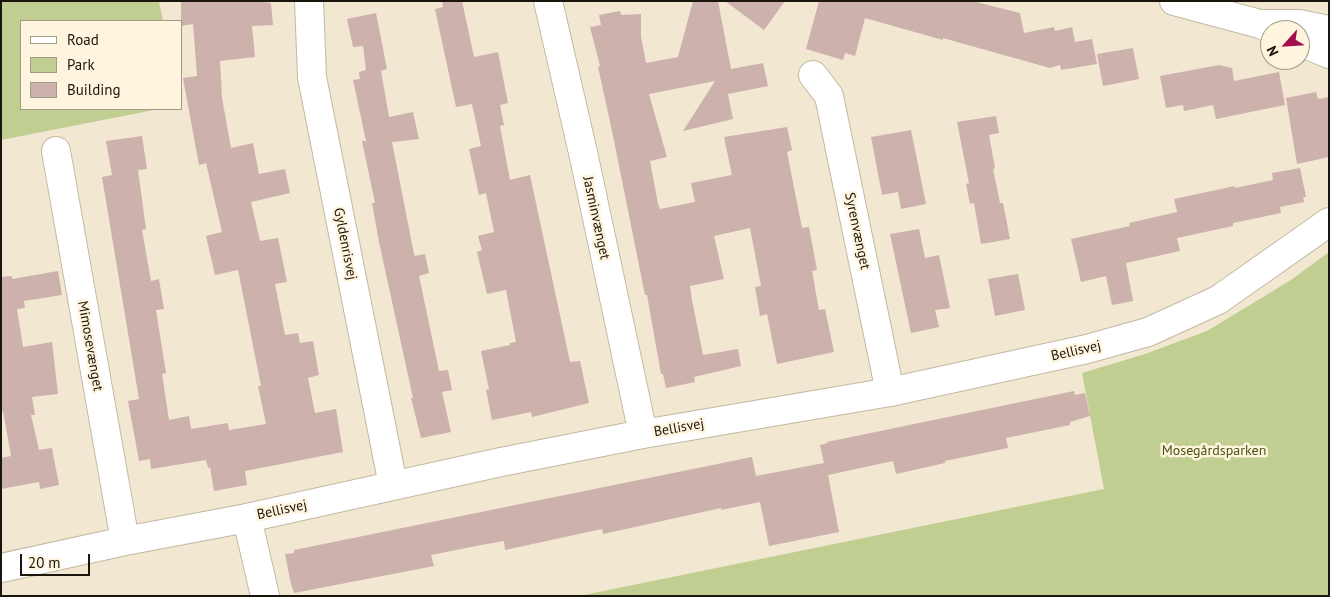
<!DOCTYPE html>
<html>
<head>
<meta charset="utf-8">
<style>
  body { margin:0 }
  #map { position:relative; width:1330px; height:597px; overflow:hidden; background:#f2e7d0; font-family:"PT Sans",sans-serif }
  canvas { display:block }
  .frame { position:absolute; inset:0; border:2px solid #1a160e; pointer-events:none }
  .legend { position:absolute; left:20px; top:20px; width:162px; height:90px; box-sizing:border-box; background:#fff4dd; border:1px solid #a39b8a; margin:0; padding:6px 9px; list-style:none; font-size:15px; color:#1a160e }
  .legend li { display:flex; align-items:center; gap:10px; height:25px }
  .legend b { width:25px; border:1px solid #a39b8a }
  .north { position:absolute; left:1260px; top:20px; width:50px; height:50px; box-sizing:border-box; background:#fff4dd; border:1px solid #a39b8a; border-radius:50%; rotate:244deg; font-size:14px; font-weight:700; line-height:20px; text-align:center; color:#1a160e }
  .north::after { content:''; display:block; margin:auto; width:18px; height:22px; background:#a30e4d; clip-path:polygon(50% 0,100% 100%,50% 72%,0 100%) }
  .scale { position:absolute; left:20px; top:554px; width:70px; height:22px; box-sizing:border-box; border:2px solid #1a160e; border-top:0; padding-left:6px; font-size:15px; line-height:18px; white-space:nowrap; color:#1a160e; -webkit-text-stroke:4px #fff4dd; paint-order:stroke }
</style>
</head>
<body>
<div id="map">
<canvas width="1330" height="597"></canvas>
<div class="frame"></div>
<ul class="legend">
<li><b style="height:6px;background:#fff"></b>Road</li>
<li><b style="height:14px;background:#c0ce91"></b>Park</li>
<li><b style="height:14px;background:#ccb1ad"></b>Building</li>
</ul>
<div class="north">N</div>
<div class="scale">20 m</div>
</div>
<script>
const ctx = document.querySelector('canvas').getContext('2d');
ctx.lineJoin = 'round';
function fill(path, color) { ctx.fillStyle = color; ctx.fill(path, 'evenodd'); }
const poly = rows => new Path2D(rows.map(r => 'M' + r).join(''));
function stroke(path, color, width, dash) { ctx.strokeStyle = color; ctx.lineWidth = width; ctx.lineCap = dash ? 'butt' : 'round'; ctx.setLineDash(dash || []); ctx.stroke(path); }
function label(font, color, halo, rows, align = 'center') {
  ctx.font = font + ' "PT Sans",sans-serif'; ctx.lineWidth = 5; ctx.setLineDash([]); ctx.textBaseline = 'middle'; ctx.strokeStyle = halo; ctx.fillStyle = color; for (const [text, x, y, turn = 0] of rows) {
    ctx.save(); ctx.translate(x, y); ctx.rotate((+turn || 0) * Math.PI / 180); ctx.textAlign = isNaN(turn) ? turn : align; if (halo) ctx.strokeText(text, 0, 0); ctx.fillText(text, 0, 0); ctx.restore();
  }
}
fill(poly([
  [1,1,159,1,163,21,21,21,21,109,159,109,1,140],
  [1329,252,1329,596,579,596,1104,489,1082,373,1145,354,1207,331,1291,280]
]), '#c0ce91');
fill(poly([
  [181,1,256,1,271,3,273,25,252,26,255,57,220,61,222,98,231,148,253,143,259,174,285,169,290,193,251,202,260,241,278,238,287,282,275,284,285,335,298,333,300,343,313,341,319,375,308,378,315,413,336,409,343,452,245,471,247,485,214,491,210,467,208,468,206,460,151,469,150,459,139,461,128,401,139,399,102,177,112,175,106,141,142,136,147,169,138,170,146,229,142,230,151,281,159,279,164,309,156,310,166,373,162,374,169,420,189,416,191,429,228,423,229,430,266,424,258,386,261,386,238,270,215,275,206,236,222,232,206,163,199,165,183,78,197,76,193,24,181,26],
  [442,1,462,1,474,57,498,52,508,103,500,105,504,125,500,126,510,180,530,175,570,362,580,361,589,403,532,417,531,412,492,420,486,390,489,389,481,351,510,345,510,343,516,342,506,290,487,294,477,252,482,250,478,236,494,232,486,193,479,195,469,149,481,146,472,104,456,107,435,9,443,7],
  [693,1,718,1,731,69,763,63,768,86,728,94,733,119,683,131,715,81,649,94,667,157,650,161,658,204,660,209,695,202,691,183,732,175,724,137,787,127,792,150,787,152,802,228,809,227,817,270,812,271,819,310,825,309,834,352,777,364,767,314,760,316,755,287,761,286,750,228,714,236,724,279,690,286,692,300,703,355,738,349,741,366,694,377,695,382,666,388,663,374,661,374,647,295,645,295,612,131,598,67,600,66,590,27,601,25,599,15,620,11,621,15,641,14,641,36,646,63,678,57],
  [725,1,785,1,764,30],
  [819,1,972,1,1020,13,1024,33,1054,27,1055,31,1072,27,1075,42,1092,39,1097,64,1061,70,1060,65,1050,68,943,38,943,40,865,18,855,56,845,53,843,60,806,49],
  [376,13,387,69,381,71,389,117,413,112,419,139,392,142,414,254,415,256,425,254,429,273,419,276,439,371,448,370,452,390,442,392,451,432,421,438,411,398,413,398,379,242,372,203,375,203,362,141,366,141,353,80,360,79,359,72,366,70,363,46,353,47,347,19],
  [1133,48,1139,79,1103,86,1097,54],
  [1219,65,1232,68,1234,81,1279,72,1285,105,1216,119,1213,105,1184,111,1183,105,1166,108,1160,76],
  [1316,92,1318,99,1329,97,1329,157,1297,164,1286,98],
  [996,116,999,133,989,135,995,168,993,169,1000,203,1003,203,1010,239,981,244,974,203,970,204,966,184,969,183,957,122],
  [911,130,926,204,901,209,898,192,882,195,871,137],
  [1300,168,1306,197,1303,197,1304,202,1280,207,1281,213,1233,223,1233,226,1177,238,1180,251,1126,263,1133,301,1112,305,1106,276,1081,282,1071,239,1130,226,1129,223,1177,212,1174,199,1235,186,1235,188,1273,180,1272,173],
  [919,229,925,258,939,255,950,308,935,310,939,327,911,333,890,234],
  [58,271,62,295,24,301,25,308,17,309,23,347,52,342,58,394,32,397,35,415,31,415,39,450,52,448,59,485,40,489,39,482,1,489,1,458,11,456,3,411,1,412,1,277,12,276,12,279],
  [1018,274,1025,310,995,316,988,279],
  [1074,391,1075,395,1085,393,1090,416,1070,422,1070,425,1006,438,1008,448,945,461,945,463,896,474,893,461,828,475,839,532,769,546,760,502,721,510,721,508,603,534,602,529,505,550,504,541,481,545,431,555,434,566,294,593,291,584,285,554,294,553,294,550,752,457,756,476,824,463,820,445,828,443,827,442]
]), '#ccb1ad');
const minor = poly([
  [309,1,312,77,393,485],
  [548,1,584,157,643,434],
  [1174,1,1260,24,1273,30],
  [1260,24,1299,24,1329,30],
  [1300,42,1329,54],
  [813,75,829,96,890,392],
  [56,151,125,541],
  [247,518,265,596],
  [1,568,125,541,247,518,501,462,643,434,890,392,1087,349,1148,332,1218,300,1329,222]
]);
stroke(minor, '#c3b9a3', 30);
stroke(minor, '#fff', 28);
label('14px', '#1a160e', '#fff4dd', [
  ["Jasminvænget",596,218,78],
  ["Syrenvænget",857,231,78],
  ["Gyldenrisvej",345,244,79],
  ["Mimosevænget",90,346,80],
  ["Bellisvej",1076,351,-13],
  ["Bellisvej",679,428,-10],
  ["Bellisvej",282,510,-12]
]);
label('14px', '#4b5517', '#fff4dd', [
  ["Mosegårdsparken",1214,451]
]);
</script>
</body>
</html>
